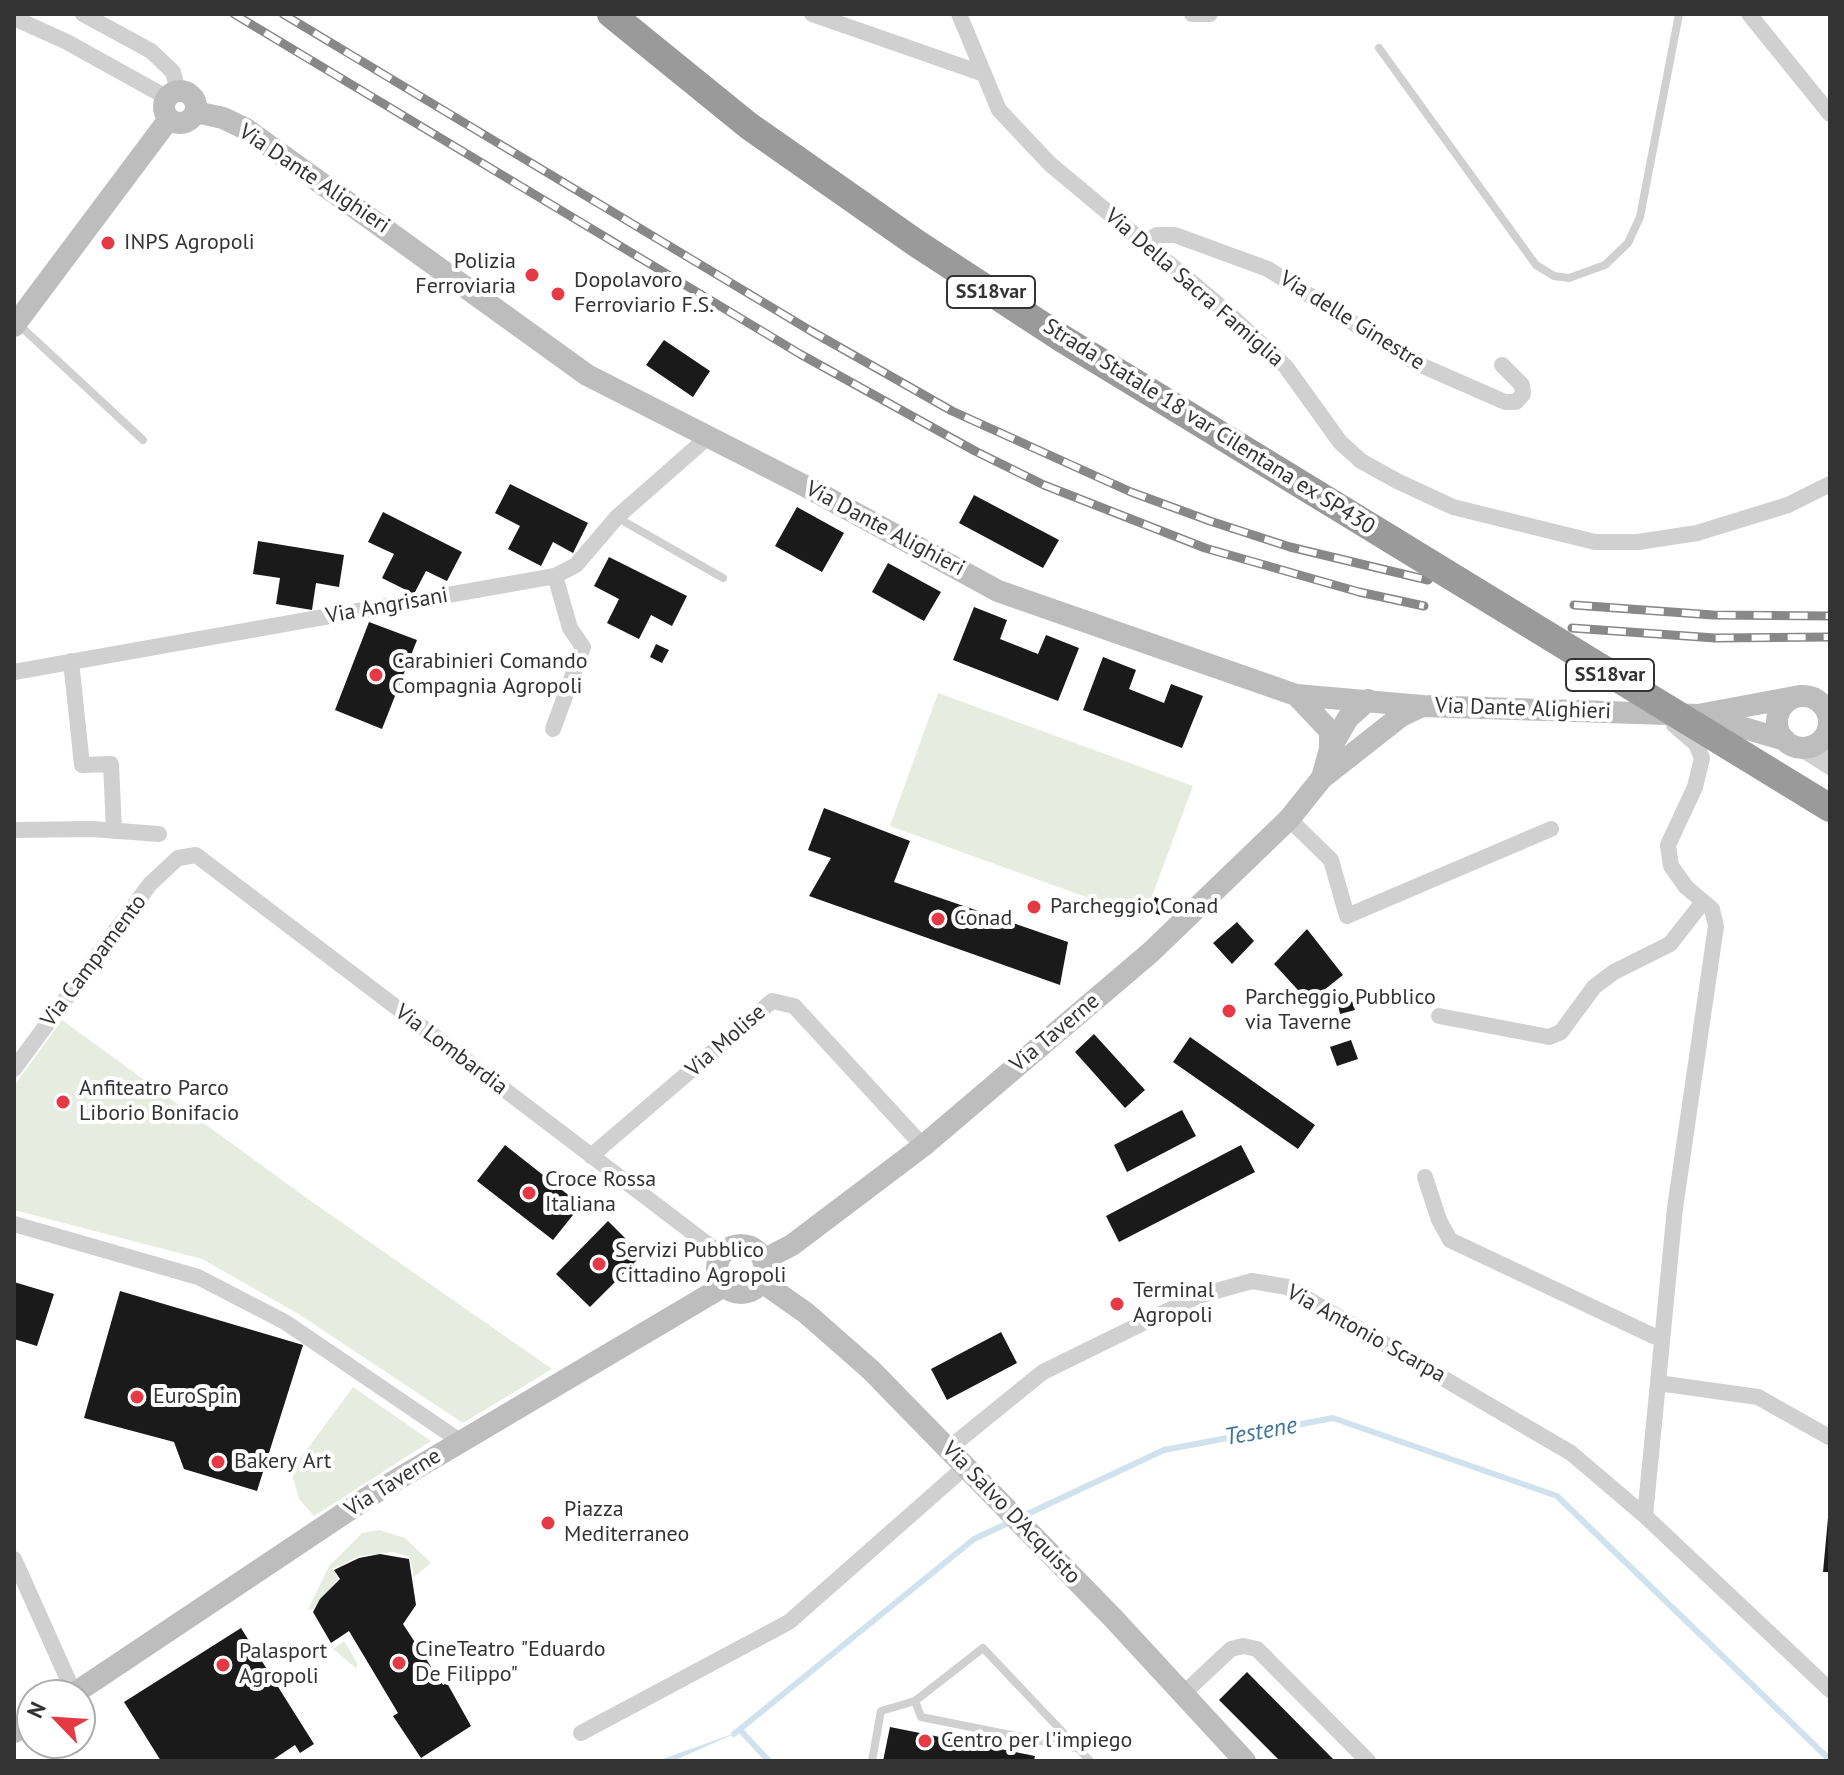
<!DOCTYPE html>
<html>
<head>
<meta charset="utf-8">
<style>
  body { margin:0 }
  #map { position:relative; width:1844px; height:1775px; overflow:hidden; background:#fff; font-family:"PT Sans",sans-serif }
  canvas { display:block }
  .frame { position:absolute; inset:0; border:16px solid #333; pointer-events:none }
  .north { position:absolute; left:16px; top:1679px; width:80px; height:80px; box-sizing:border-box; background:#fff; border:2px solid #adadad; border-radius:50%; rotate:295deg; font-size:22px; font-weight:700; line-height:32px; text-align:center; color:#333 }
  .north::after { content:''; display:block; margin:auto; width:28px; height:36px; background:#e63946; clip-path:polygon(50% 0,100% 100%,50% 72%,0 100%) }
</style>
</head>
<body>
<div id="map">
<canvas width="1844" height="1775"></canvas>
<div class="frame"></div>
<div class="north">N</div>
</div>
<script>
const ctx = document.querySelector('canvas').getContext('2d');
ctx.lineJoin = 'round';
function fill(path, color) { ctx.fillStyle = color; ctx.fill(path, 'evenodd'); }
const poly = rows => new Path2D(rows.map(r => 'M' + r).join(''));
function stroke(path, color, width, dash) { ctx.strokeStyle = color; ctx.lineWidth = width; ctx.lineCap = dash ? 'butt' : 'round'; ctx.setLineDash(dash || []); ctx.stroke(path); }
function label(font, color, halo, rows, align = 'center') {
  ctx.font = font + ' "PT Sans",sans-serif'; ctx.lineWidth = 8; ctx.setLineDash([]); ctx.textBaseline = 'middle'; ctx.strokeStyle = halo; ctx.fillStyle = color; for (const [text, x, y, turn = 0] of rows) {
    ctx.save(); ctx.translate(x, y); ctx.rotate((+turn || 0) * Math.PI / 180); ctx.textAlign = isNaN(turn) ? turn : align; if (halo) ctx.strokeText(text, 0, 0); ctx.fillText(text, 0, 0); ctx.restore();
  }
}
fill(poly([
  [938,693,1193,786,1144,918,890,826],
  [62,1020,308,1199,552,1369,463,1423,297,1313,202,1259,14,1210,14,1086],
  [353,1387,431,1441,314,1516,299,1499,291,1471],
  [379,1530,405,1538,431,1563,414,1577,410,1557,394,1552,360,1556,332,1569,338,1579,313,1609,308,1610,329,1566,362,1533],
  [344,1641,358,1664,356,1668,333,1649]
]), '#e6ecdf');
fill(poly([
  [741,1731,673,1761,657,1761]
]), '#cfe2ee');
stroke(poly([
  [741,1731,769,1761],
  [734,1734,974,1539,1164,1450,1333,1418,1557,1496,1830,1760]
]), '#cfe2ee', 6);
fill(poly([
  [664,340,710,371,693,397,646,365],
  [510,484,588,523,573,553,553,542,541,566,508,549,520,526,495,513],
  [974,495,1059,540,1043,568,959,523],
  [797,507,844,533,822,572,775,546],
  [383,512,462,552,447,581,426,571,414,594,382,578,394,554,368,542],
  [258,541,344,555,339,587,316,583,312,610,276,604,280,578,253,574],
  [609,557,687,596,672,626,651,615,639,639,607,623,619,599,594,586],
  [888,563,941,592,924,621,872,592],
  [974,607,1007,620,1000,639,1038,654,1046,635,1079,648,1058,701,953,660],
  [369,622,417,640,382,729,335,710],
  [656,644,669,650,662,663,650,657],
  [1103,657,1136,670,1129,689,1164,703,1171,684,1203,696,1182,748,1083,710],
  [824,808,910,841,894,882,1068,942,1060,985,809,896,831,858,808,850],
  [1155,897,1166,902,1160,915,1149,911],
  [1237,922,1254,941,1232,964,1213,943],
  [1307,929,1343,975,1309,1002,1274,964],
  [1352,1001,1355,1010,1340,1014,1338,1005],
  [1094,1034,1145,1090,1125,1108,1075,1052],
  [1190,1037,1315,1125,1298,1149,1173,1062],
  [1351,1040,1358,1059,1337,1066,1330,1047],
  [1182,1110,1196,1136,1127,1172,1114,1145],
  [505,1145,581,1205,553,1240,477,1181],
  [1241,1145,1255,1172,1119,1242,1106,1216],
  [608,1221,642,1255,590,1307,556,1274],
  [14,1282,54,1294,37,1346,14,1339],
  [120,1291,303,1345,257,1491,184,1469,174,1442,84,1418],
  [1001,1332,1017,1363,947,1400,931,1369],
  [1828,1518,1830,1518,1830,1572,1823,1572],
  [380,1554,409,1559,416,1605,403,1624,443,1685,447,1683,471,1726,421,1758,393,1716,398,1713,349,1631,331,1643,313,1612,320,1599,340,1579,334,1570,359,1558],
  [241,1628,314,1744,300,1753,295,1745,271,1761,161,1761,124,1702],
  [1247,1672,1335,1761,1280,1761,1219,1700],
  [890,1727,1035,1756,1034,1761,883,1761]
]), '#1a1a1a');
stroke(poly([
  [1379,48,1536,265,1554,276,1569,278,1605,265,1628,243,1640,217,1679,14],
  [17,323,143,440],
  [618,518,723,578],
  [915,1701,921,1717,1076,1748],
  [872,1761,881,1711,915,1701,983,1648,1090,1761]
]), '#d0d0d0', 8);
stroke(poly([
  [83,14,151,51,173,72,178,91],
  [812,14,981,73],
  [959,14,999,110,1050,164,1226,311,1286,367,1340,442,1361,461,1397,481,1453,507,1595,542,1638,542,1697,533,1788,505,1830,484],
  [1192,14,1210,14],
  [1749,14,1830,114],
  [14,18,67,42,166,97],
  [1142,243,1157,235,1175,235,1268,269,1416,363,1505,402,1516,402,1523,394,1522,385,1502,365],
  [71,661,82,765,111,764,114,831],
  [14,672,555,576,576,565,617,517,708,437],
  [553,729,583,647,570,628,555,576],
  [1824,737,1830,750],
  [1800,748,1830,767],
  [1289,819,1331,860,1347,916,1551,829],
  [14,830,92,829,159,834],
  [1439,1016,1549,1037,1561,1032,1594,987,1614,972,1670,944,1703,902],
  [14,1069,150,884,178,858,196,855,722,1255],
  [591,1156,772,1001,794,1006,923,1146],
  [1425,1177,1439,1220,1450,1240,1662,1340],
  [14,1224,198,1277,285,1322,460,1441],
  [1658,1383,1758,1397,1829,1437],
  [948,1449,1043,1372,1198,1296,1252,1281,1287,1287,1571,1453,1645,1516,1830,1690],
  [1645,1516,1675,1208,1716,926,1712,909,1686,887,1671,866,1668,845,1695,787,1702,758,1696,744,1674,725],
  [14,1559,74,1693],
  [1183,1694,1231,1649,1243,1646,1257,1649,1368,1761],
  [581,1733,789,1622,965,1467]
]), '#d0d0d0', 16);
stroke(poly([
  '164 107a16 16 0 1 1 32 0a16 16 0 1 1-32 0Z',
  [196,112,223,118,246,129,587,375,809,488,998,591,1296,695,1422,706,1698,715,1800,696],
  [14,326,169,119],
  [1296,695,1330,731,1330,749],
  '1777 722a26 26 0 1 1 52 0a26 26 0 1 1-52 0Z',
  [1703,716,1785,740],
  [1322,778,1330,749,1348,718,1368,700],
  '717 1269a24 24 0 1 1 48 0a24 24 0 1 1-48 0Z',
  [763,1260,792,1245,923,1146,1151,952,1289,819,1322,778,1401,716,1422,706],
  [762,1282,806,1313,871,1370,1113,1618,1245,1761],
  [72,1695,376,1492,724,1286],
  [14,1732,32,1721]
]), '#bdbdbd', 22);
stroke(poly([
  [611,14,749,126,916,243,1063,339,1392,540]
]), '#9a9a9a', 28);
const rail = poly([
  [234,14,800,354,975,451,1044,485,1205,548,1359,592,1424,606],
  [283,14,811,331,952,411,1131,492,1210,521,1290,547,1428,580],
  [1574,605,1713,615,1830,616],
  [1572,628,1715,638,1830,637]
]);
stroke(rail, '#888', 9);
stroke(rail, '#fff', 6, [18]);
stroke(poly([
  [1392,540,1830,808]
]), '#9a9a9a', 28);
for (const [x, y, r, color] of [
  [108,243,8,"#e63946"],
  [532,275,8,"#e63946"],
  [558,294,8,"#e63946"],
  [376,675,8,"#e63946"],
  [1034,907,8,"#e63946"],
  [938,919,8,"#e63946"],
  [1229,1011,8,"#e63946"],
  [63,1102,8,"#e63946"],
  [529,1193,8,"#e63946"],
  [599,1264,8,"#e63946"],
  [1117,1304,8,"#e63946"],
  [137,1397,8,"#e63946"],
  [218,1462,8,"#e63946"],
  [548,1523,8,"#e63946"],
  [399,1663,8,"#e63946"],
  [223,1665,8,"#e63946"],
  [925,1741,8,"#e63946"]
]) { const dot = new Path2D(); dot.arc(x, y, r, 0, 2 * Math.PI); ctx.fillStyle = color; ctx.fill(dot); stroke(dot, '#fff', 3); }
for (const [x, y, w] of [
  [991,292,88],
  [1610,675,88]
]) { const box = new Path2D(); box.roundRect(x - w / 2, y - 16, w, 32, 6); ctx.fillStyle = '#fff'; ctx.fill(box); stroke(box, '#333', 2); }
label('bold 20px', '#333', null, [
  ["SS18var",991,292],
  ["SS18var",1610,675]
]);
label('22px', '#333', '#fff', [
  ["Via Dante Alighieri",314,179,34],
  ["Via Della Sacra Famiglia",1194,288,41],
  ["Via delle Ginestre",1352,321,32],
  ["Strada Statale 18 var Cilentana ex SP430",1209,427,32],
  ["Via Dante Alighieri",885,529,28],
  ["Via Angrisani",387,606,-10],
  ["Via Dante Alighieri",1523,709,2],
  ["Via Campamento",94,961,-53],
  ["Via Taverne",1055,1033,-40],
  ["Via Molise",726,1041,-41],
  ["Via Lombardia",451,1050,37],
  ["Via Antonio Scarpa",1366,1334,29],
  ["Via Taverne",393,1483,-32],
  ["Via Salvo D'Acquisto",1011,1513,46]
]);
label('22px', '#333', '#fff', [
  ["INPS Agropoli",124,243],
  ["Polizia",516,262,"right"],
  ["Ferroviaria",516,287,"right"],
  ["Dopolavoro",574,281],
  ["Ferroviario F.S.",574,306],
  ["Carabinieri Comando",392,662],
  ["Compagnia Agropoli",392,687],
  ["Parcheggio Conad",1050,907],
  ["Conad",954,919],
  ["Parcheggio Pubblico",1245,998],
  ["via Taverne",1245,1023],
  ["Anfiteatro Parco",79,1089],
  ["Liborio Bonifacio",79,1114],
  ["Croce Rossa",545,1180],
  ["Italiana",545,1205],
  ["Servizi Pubblico",615,1251],
  ["Cittadino Agropoli",615,1276],
  ["Terminal",1133,1291],
  ["Agropoli",1133,1316],
  ["EuroSpin",153,1397],
  ["Bakery Art",234,1462],
  ["Piazza",564,1510],
  ["Mediterraneo",564,1535],
  ["CineTeatro \"Eduardo",415,1650],
  ["De Filippo\"",415,1675],
  ["Palasport",239,1652],
  ["Agropoli",239,1677],
  ["Centro per l'impiego",941,1741]
], 'left');
label('italic 24px', '#3f7597', '#fff', [
  ["Testene",1261,1432,-10]
]);
</script>
</body>
</html>
